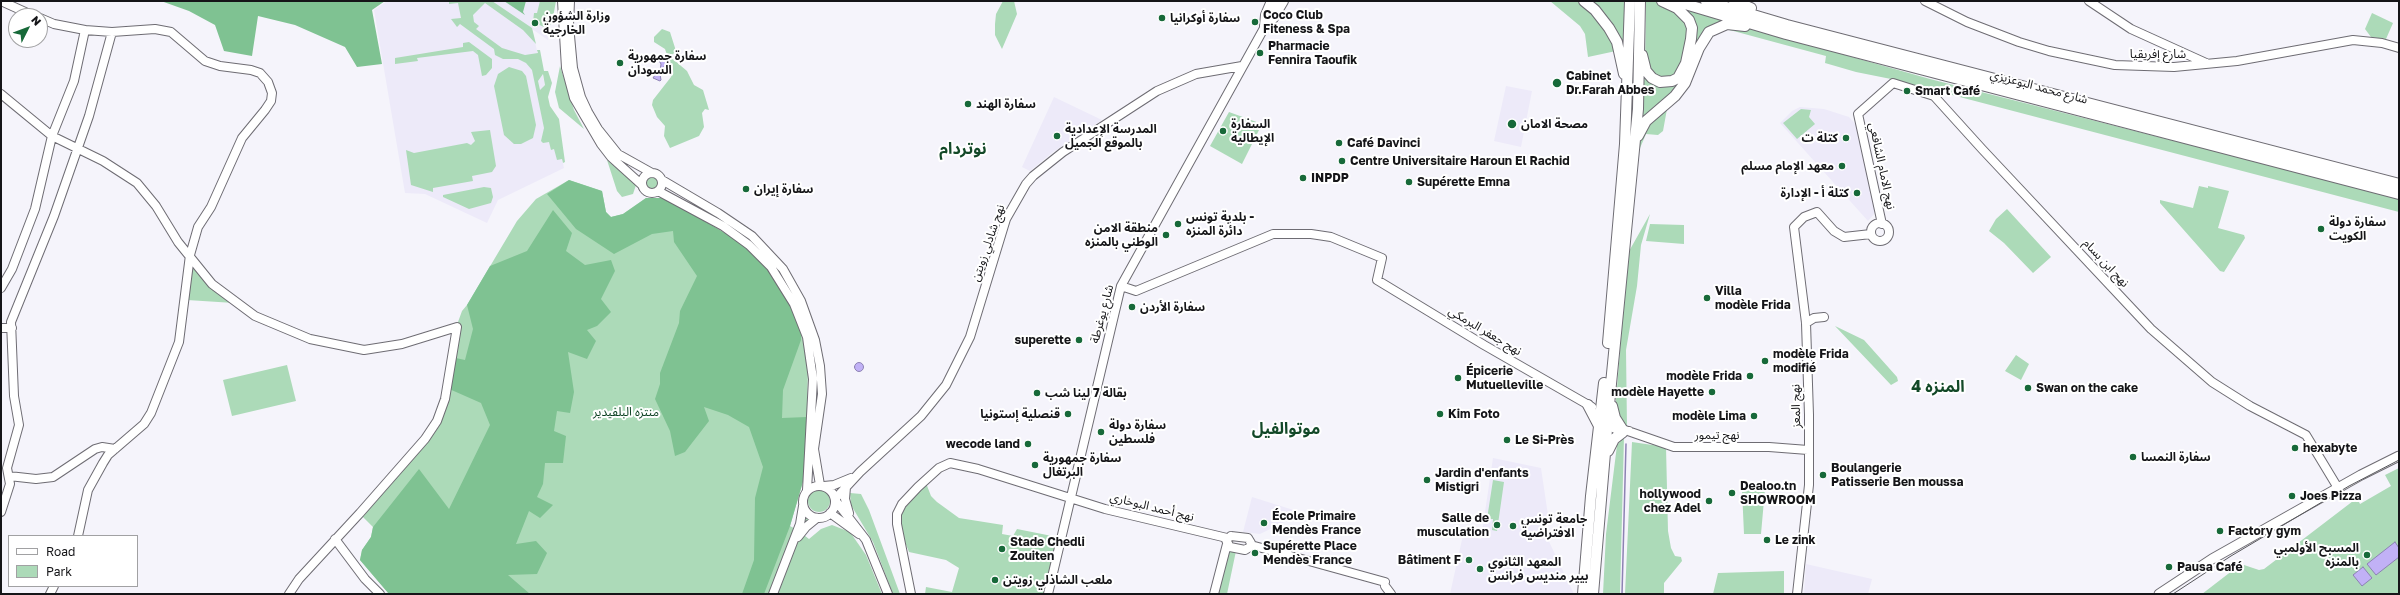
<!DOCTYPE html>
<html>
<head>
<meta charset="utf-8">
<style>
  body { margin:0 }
  #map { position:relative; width:2400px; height:595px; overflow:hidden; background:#f5f4fb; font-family:"Golos Text",sans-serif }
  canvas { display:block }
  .frame { position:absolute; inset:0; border:2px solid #151518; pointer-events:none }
  .legend { position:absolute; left:8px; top:535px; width:130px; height:52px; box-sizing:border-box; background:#fff; border:1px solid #a1a1a3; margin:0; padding:5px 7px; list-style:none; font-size:12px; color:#151518 }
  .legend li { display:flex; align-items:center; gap:8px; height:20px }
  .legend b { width:20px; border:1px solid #a1a1a3 }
  .north { position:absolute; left:8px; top:8px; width:40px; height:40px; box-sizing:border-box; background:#fff; border:1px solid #a1a1a3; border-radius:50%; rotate:48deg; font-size:11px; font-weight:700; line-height:16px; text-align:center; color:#151518 }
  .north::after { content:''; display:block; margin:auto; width:14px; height:18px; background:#176939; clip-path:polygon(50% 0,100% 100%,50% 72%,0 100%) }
</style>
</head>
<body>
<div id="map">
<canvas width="2400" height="595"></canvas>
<div class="frame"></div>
<ul class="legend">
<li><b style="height:5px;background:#fff"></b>Road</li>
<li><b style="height:11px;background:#acdab8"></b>Park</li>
</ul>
<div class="north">N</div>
</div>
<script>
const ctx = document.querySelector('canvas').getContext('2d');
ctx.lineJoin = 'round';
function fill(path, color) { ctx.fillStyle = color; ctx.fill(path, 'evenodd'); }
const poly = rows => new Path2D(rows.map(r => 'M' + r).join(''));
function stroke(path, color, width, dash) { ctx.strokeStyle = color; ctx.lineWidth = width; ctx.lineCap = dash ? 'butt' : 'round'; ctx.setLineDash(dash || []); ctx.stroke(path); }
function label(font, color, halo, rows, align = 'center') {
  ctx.font = font + ' "Golos Text","Noto Sans Arabic",sans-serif'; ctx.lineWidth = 4; ctx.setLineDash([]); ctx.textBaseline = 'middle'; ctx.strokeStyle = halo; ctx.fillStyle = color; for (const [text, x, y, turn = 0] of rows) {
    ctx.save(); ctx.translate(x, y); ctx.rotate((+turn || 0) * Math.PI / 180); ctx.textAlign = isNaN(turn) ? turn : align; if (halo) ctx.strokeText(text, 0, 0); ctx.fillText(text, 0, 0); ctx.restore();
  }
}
fill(poly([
  [387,1,549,1,546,19,548,40,532,29,545,85,543,87,553,118,564,168,498,200,487,223,425,194,405,193,374,10],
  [1506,86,1532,91,1521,147,1494,141],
  [1054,97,1102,120,1053,152,1030,171,1022,167],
  [1800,107,1824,109,1849,117,1857,126,1875,206,1874,214,1868,221,1780,123,1792,111],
  [1493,458,1541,468,1549,522,1544,522,1543,529,1574,594,1450,594,1463,535,1481,539],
  [1252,497,1303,513,1260,534,1243,532],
  [1806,564,1872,579,1868,594,1804,594]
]), '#edeaf9');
fill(poly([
  [449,1,492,1,532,28,536,44,523,30,485,3,473,15,474,22,479,26,476,29,502,48,525,55,538,53,537,50,540,50,544,71,548,71,552,83,548,97,550,106,559,119,565,162,563,163,562,159,557,160,554,149,551,150,549,142,543,143,541,141,544,128,532,70,526,63,518,59,503,59,495,55,494,49,460,24,457,27,451,19,461,18,458,3,449,4],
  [543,74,545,85,540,90,538,81],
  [540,1,556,1,552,23,549,26,544,27,533,22,534,13,537,13],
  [1003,1,1014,1,1017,14,1002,49,995,35,995,24,996,14],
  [1550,1,1579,1,1582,3,1599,18,1616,51,1588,57,1585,34,1580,26],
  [1592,1,1627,1,1625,49,1611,21],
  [1646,1,1660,1,1736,20,1831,51,1930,79,2399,198,2399,212,1891,79,1856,72,1825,63,1826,56,1726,29,1708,39,1686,88,1667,109,1663,131,1658,135,1646,134,1637,155,1645,71],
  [2372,13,2393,23,2386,39,2371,37,2365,29],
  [662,29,670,32,676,51,672,55,674,60,687,71,694,85,703,90,709,110,705,109,702,113,704,127,699,136,670,148,664,136,665,126,657,117,652,105,653,100,671,77,673,72,665,49,654,42,654,37],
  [469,42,492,59,492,68,486,75,482,76,478,55,473,51,417,58,418,61,395,64,395,58,463,47,463,43],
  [560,66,574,110,584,129,559,108,555,92],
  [509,67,522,71,526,76,536,125,533,138,521,144,514,144,504,135,494,86,498,74],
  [1801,109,1811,110,1809,117,1815,124,1797,139,1783,123],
  [1229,112,1262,124,1242,164,1210,146],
  [490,130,496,166,492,172,472,176,473,181,433,188,433,192,411,185,406,150,414,153,467,143,471,145,475,141,471,132],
  [607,160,636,185,633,194,622,197,617,191],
  '646 183a7 7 0 1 1 14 0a7 7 0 1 1-14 0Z',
  [569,180,602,191,606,212,611,217,623,214,646,198,663,198,801,331,808,365,807,417,804,478,790,526,799,531,804,516,810,519,800,532,809,539,821,529,832,525,850,532,866,555,882,594,389,594,360,560,362,550,371,537,373,527,361,515,437,422,454,333,462,311,467,305,517,221,536,199],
  [2199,186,2208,188,2208,186,2229,191,2218,228,2244,235,2245,238,2224,272,2220,271,2160,203,2160,200,2193,208],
  [484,187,491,188,493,197,491,203,469,209,443,197,443,195],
  [2007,209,2051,257,2033,273,2004,243,1989,231,1996,219],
  [1650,214,1641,245,1637,286,1626,350,1627,428,1615,412,1628,253],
  [1650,224,1684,225,1684,244,1646,241],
  [191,261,234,303,187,300],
  [1835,326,1864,340,1897,377,1898,381,1891,385],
  [2016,355,2029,364,2021,380,2005,371],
  [287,365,296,401,232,416,223,380],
  [1624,437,1620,594,1603,594,1606,534,1617,445],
  [1632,442,1666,447,1668,531,1671,548,1675,556,1681,557,1682,561,1664,583,1664,594,1625,594],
  [2399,468,2399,594,2202,594,2237,567,2244,565,2259,570,2264,569,2357,498,2360,504,2391,486,2385,475],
  [1493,480,1504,482,1497,531,1492,530,1493,519,1487,519],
  [926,483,931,496,937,502,959,518,1003,525,1002,534,1013,536,1017,529,1057,537,1044,594,925,594,926,587,952,592,959,568,946,560,909,552,902,535,900,515,905,505],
  [1765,489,1761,534,1744,534,1742,490],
  '808 501a11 11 0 1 1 22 0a11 11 0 1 1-22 0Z',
  [850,493,861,494,869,510,900,594,893,594,873,542,851,505],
  [1226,548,1236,551,1227,594,1215,594],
  [1784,571,1784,594,1713,594,1718,573]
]), '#acdab8');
fill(poly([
  [161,1,385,1,372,10,382,64,357,67,345,47,295,25,258,16,252,56,224,51,215,25,189,11],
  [504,1,526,1,523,12,525,15],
  [569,180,602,191,606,212,611,217,623,214,646,198,663,198,674,203,730,236,745,247,770,271,786,295,801,331,801,340,783,390,782,418,807,417,804,478,790,526,764,594,742,594,754,560,755,498,763,467,749,427,728,415,704,407,709,421,685,452,675,456,670,431,655,399,660,384,660,373,679,323,680,311,697,276,674,242,673,231,652,234,614,254,576,229,547,194],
  [553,210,572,233,566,251,585,265,611,260,615,271,601,299,611,312,597,326,587,330,596,341,587,359,568,352,574,392,570,413,557,411,554,431,566,436,563,463,545,463,543,484,537,497,553,505,540,518,529,511,516,544,536,541,547,553,537,574,508,575,530,594,389,594,360,560,362,550,371,537,373,527,419,469,449,509,490,425,481,403,447,388,451,357,465,360,473,329,467,305,490,266,527,251]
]), '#7fc292');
const water = poly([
  [664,58,666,63,660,74,661,80,660,81,653,78,655,75,652,73,654,70,660,71,661,64,658,59,664,58],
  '854.5 367a4.5 4.5 0 1 1 9 0a4.5 4.5 0 1 1-9 0Z',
  [2395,542,2399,548,2399,557,2376,575,2367,564,2395,542],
  [2363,567,2372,578,2362,586,2353,575,2363,567]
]);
fill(water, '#c1b1f6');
stroke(water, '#8d82b3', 1);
stroke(poly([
  [1622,594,1626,444]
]), '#8d82b3', 1.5);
const secondary = poly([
  [1,1,34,16],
  [562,1,566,68,574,98,601,144,611,157,642,185],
  [570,1,569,25,573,68,581,97,588,112,598,129,618,154,652,173],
  [1925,1,1967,22,2019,42,2049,51,2115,65,2174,67,2237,61,2353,40,2382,43,2399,48],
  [2089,1,2131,29,2206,63],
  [40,18,54,24,85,30,112,32,155,29,171,32,205,61,220,66,251,70,260,73,268,82,272,93,271,101,265,110,242,138,211,207,198,227,190,255,179,342,151,413,144,424,108,455,103,463,88,490,78,536],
  [1,94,52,136,103,161,137,183,156,206,178,242,212,284,255,316,310,339,364,350,402,344,457,327,445,399,437,421,425,439,360,513,299,579,289,594],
  '642 183a10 10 0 1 1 20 0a10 10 0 1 1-20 0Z',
  [662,180,718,213,752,236,783,269,801,301,815,340,820,366,822,394,814,449,820,485],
  [658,191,723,226,749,245,771,267,794,304,807,337,813,379,807,490],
  '1871 232a9 9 0 1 1 18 0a9 9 0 1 1-18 0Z',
  [1882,224,1858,114,1893,83,1934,96,1982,149,2151,329,2212,382,2250,406,2306,435,2338,488],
  [1121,286,1136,291,1273,234,1311,234,1331,237,1382,258,1377,280,1484,345,1592,407],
  [1,288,12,269,35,209,52,136,74,81,85,30],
  [1806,323,1814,318,1824,317],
  [1,328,12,328],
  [1604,423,1617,430,1629,431],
  [1625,430,1674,447,1769,447,1808,450],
  [9,476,36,479,53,477,95,449,102,447,115,449],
  '803 502a16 16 0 1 1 32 0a16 16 0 1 1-32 0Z',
  [824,486,834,485,851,478],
  [846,487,845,499,849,513],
  [835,499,860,472,921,416,946,385,970,337,1006,219,1026,184,1033,176,1063,152,1157,91,1196,74,1242,66],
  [835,500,866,540,888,594],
  [1,512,10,484,7,468,19,425,14,396,11,322,54,216,89,116,112,32],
  [830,513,859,534],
  [1231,536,1248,538,1251,543,1250,547,1245,550,1230,547,1226,540,1231,536],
  [798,537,806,527,817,518],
  [335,539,365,579,380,594],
  [1251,545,1385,582],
  [1385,586,1391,594],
  [50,594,54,586],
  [773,594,800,524,803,506],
  [911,594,897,524,897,514,902,504,918,487,939,468,950,463,978,469,1105,509,1227,538],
  [1048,594,1121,286,1268,21],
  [1214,594,1227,544],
  [1797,594,1809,485,1809,415,1806,323,1794,227,1804,217,1817,212,1834,231,1844,237,1871,234]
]);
const primary = poly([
  [2159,594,2212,559,2361,475,2399,456]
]);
const highway = poly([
  [1584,1,1595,10,1609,28,1617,42,1624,74],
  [1675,1,1786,34,2399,194],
  [1706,1,1787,25,2399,184],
  [1734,1,1751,8],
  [1265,26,1273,18,1283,1],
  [1265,26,1266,15,1272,1],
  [1642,55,1646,71,1652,78,1660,82,1672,81,1678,78,1686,63,1691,39,1692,28,1689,20,1677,8,1662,1],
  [1638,136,1646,121,1675,96,1685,83,1699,48,1709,32,1727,24,1745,26],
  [1608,343,1625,144,1630,1],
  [1588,405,1599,426],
  [1612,406,1615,418,1622,429],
  [1608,451,1614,439,1623,432],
  [1583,594,1591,496,1604,383],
  [1593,594,1610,394,1638,109,1640,1]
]);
stroke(secondary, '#6e6c73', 10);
stroke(primary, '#6e6c73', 11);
stroke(highway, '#6e6c73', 12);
stroke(secondary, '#fff', 8);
stroke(primary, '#fff', 9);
stroke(highway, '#fff', 10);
stroke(poly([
  [2173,594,2231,556,2349,486,2399,460]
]), '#58585c', 1);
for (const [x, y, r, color] of [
  [1162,18,4,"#176939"],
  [1255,22,4,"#176939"],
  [535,23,4,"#176939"],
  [1260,53,4,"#176939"],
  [620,63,4,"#176939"],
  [1557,83,5,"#176939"],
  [1907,91,4,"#176939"],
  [968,104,4,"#176939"],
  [1512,124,5,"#176939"],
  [1223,131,4,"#176939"],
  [1057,136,4,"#176939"],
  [1846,138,4,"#176939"],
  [1339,143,4,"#176939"],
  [1342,161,4,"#176939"],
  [1842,166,4,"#176939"],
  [1303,178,4,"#176939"],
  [1409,182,4,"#176939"],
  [746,189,4,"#176939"],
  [1857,193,4,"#176939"],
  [1178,224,4,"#176939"],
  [2321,229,4,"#176939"],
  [1166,235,4,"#176939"],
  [1707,298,4,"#176939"],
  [1132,307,4,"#176939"],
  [1079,340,4,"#176939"],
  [1765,361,4,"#176939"],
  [1750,376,4,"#176939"],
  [1458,378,4,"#176939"],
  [2028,388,4,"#176939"],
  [1712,392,4,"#176939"],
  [1037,393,4,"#176939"],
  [1068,414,4,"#176939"],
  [1440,414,4,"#176939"],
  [1754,416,4,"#176939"],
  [1101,432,4,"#176939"],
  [1507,440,4,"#176939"],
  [1028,444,4,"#176939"],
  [2295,448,4,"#176939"],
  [2133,457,4,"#176939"],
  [1035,465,4,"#176939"],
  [1823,475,4,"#176939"],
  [1427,480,4,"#176939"],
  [1732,493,4,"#176939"],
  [2292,496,4,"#176939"],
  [1709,501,4,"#176939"],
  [1264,523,4,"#176939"],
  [1497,525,4,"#176939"],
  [1513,526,4,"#176939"],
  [2220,531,4,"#176939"],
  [1767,540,4,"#176939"],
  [1002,549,4,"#176939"],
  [1255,553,4,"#176939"],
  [2367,555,4,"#176939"],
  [1469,560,4,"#176939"],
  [2169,567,4,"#176939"],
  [1480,569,4,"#176939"],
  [995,580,4,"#176939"]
]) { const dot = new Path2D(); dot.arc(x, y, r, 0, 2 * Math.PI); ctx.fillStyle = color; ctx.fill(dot); stroke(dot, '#fff', 1.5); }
label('bold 12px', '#151518', '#fff', [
  ["Coco Club",1263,15],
  ["Fiteness & Spa",1263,29],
  ["وزارة الشؤون",543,16],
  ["الخارجية",543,30],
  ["سفارة أوكرانيا",1170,18],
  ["Pharmacie",1268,46],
  ["Fennira Taoufik",1268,60],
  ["سفارة جمهورية",628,56],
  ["السودان",628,70],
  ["Cabinet",1566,76],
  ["Dr.Farah Abbes",1566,90],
  ["Smart Café",1915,91],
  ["سفارة الهند",976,104],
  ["السفارة",1231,124],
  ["الإيطالية",1231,138],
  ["مصحة الامان",1521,124],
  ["المدرسة الإعدادية",1065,129],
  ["بالموقع الجميل",1065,143],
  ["كتلة ت",1838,138,"right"],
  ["Café Davinci",1347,143],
  ["Centre Universitaire Haroun El Rachid",1350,161],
  ["معهد الإمام مسلم",1834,166,"right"],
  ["INPDP",1311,178],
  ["Supérette Emna",1417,182],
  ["سفارة إيران",754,189],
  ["كتلة أ - الإدارة",1849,193,"right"],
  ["بلدية تونس -",1186,217],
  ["دائرة المنزه",1186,231],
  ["سفارة دولة",2329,222],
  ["الكويت",2329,236],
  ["منطقة الامن",1158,228,"right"],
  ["الوطني بالمنزه",1158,242,"right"],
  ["Villa",1715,291],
  ["modèle Frida",1715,305],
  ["سفارة الأردن",1140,307],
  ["superette",1071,340,"right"],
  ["modèle Frida",1773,354],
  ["modifié",1773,368],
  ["Épicerie",1466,371],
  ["Mutuelleville",1466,385],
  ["modèle Frida",1742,376,"right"],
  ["Swan on the cake",2036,388],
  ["modèle Hayette",1704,392,"right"],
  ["بقالة 7 لينا شب",1045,393],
  ["قنصلية إستونيا",1060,414,"right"],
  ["Kim Foto",1448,414],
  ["modèle Lima",1746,416,"right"],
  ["سفارة دولة",1109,425],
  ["فلسطين",1109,439],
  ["Le Si-Près",1515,440],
  ["wecode land",1020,444,"right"],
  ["hexabyte",2303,448],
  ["سفارة النمسا",2141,457],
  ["سفارة جمهورية",1043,458],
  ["البرتغال",1043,472],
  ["Boulangerie",1831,468],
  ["Patisserie Ben moussa",1831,482],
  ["Jardin d'enfants",1435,473],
  ["Mistigri",1435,487],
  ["Dealoo.tn",1740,486],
  ["SHOWROOM",1740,500],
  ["hollywood",1701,494,"right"],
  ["chez Adel",1701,508,"right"],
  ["Joes Pizza",2300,496],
  ["École Primaire",1272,516],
  ["Mendès France",1272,530],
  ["Salle de",1489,518,"right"],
  ["musculation",1489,532,"right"],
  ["جامعة تونس",1521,519],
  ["الافتراضية",1521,533],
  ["Factory gym",2228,531],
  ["Le zink",1775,540],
  ["Stade Chedli",1010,542],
  ["Zouiten",1010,556],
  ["Supérette Place",1263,546],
  ["Mendès France",1263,560],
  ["المسبح الأولمبي",2359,548,"right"],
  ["بالمنزه",2359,562,"right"],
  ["Bâtiment F",1461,560,"right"],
  ["المعهد الثانوي",1488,562],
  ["بيير منديس فرانس",1488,576],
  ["Pausa Café",2177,567],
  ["ملعب الشاذلي زويتن",1003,580]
], 'left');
label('12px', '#151518', '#fff', [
  ["شارع إفريقيا",2158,54],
  ["شارع محمد البوعزيزي",2039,87,15],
  ["نهج الامام الشافعي",1882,166,78],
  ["نهج شادلي زويتن",988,243,-71],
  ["نهج ابن بسام",2106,263,47],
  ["شارع يوغرطة",1102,314,-75],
  ["نهج جعفر البرمكي",1485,331,31],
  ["نهج المعز",1796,406,-91],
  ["نهج تيمور",1717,435],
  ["نهج أحمد البوخاري",1152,507,14]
]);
label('12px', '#063c1d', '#fff', [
  ["منتزه البلفيدير",626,412]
]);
label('bold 16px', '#134928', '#fff', [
  ["نوتردام",963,149],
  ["المنزه 4",1938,387],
  ["موتوالفيل",1286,429]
]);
</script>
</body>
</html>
